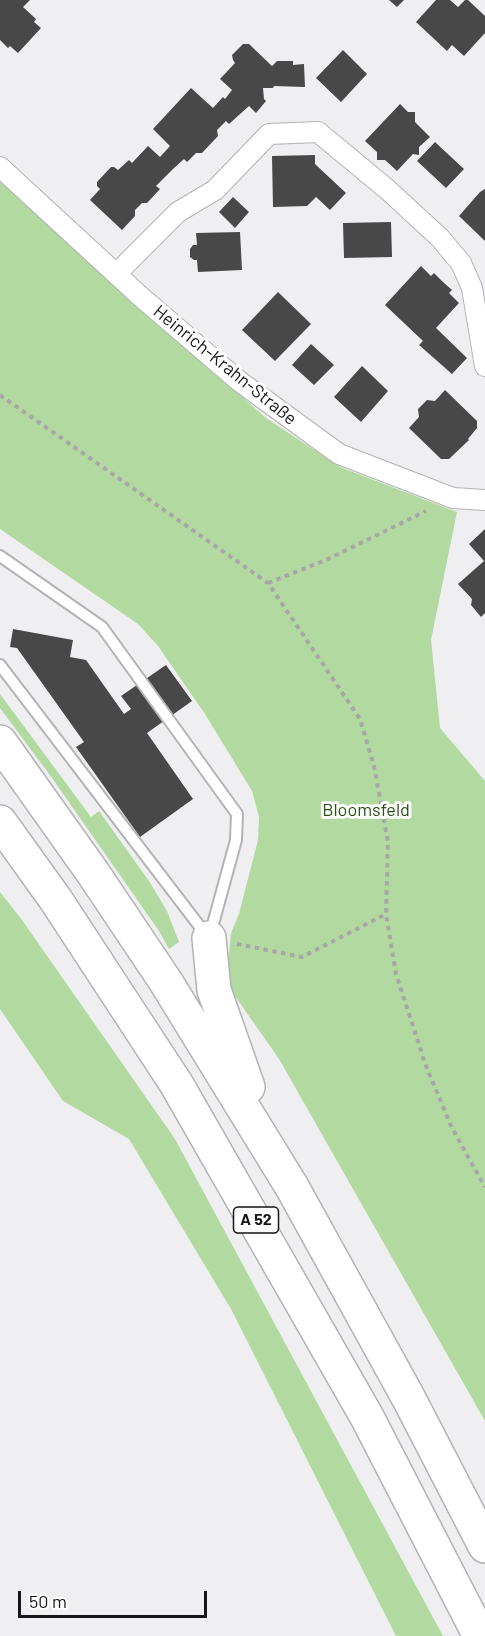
<!DOCTYPE html>
<html>
<head>
<meta charset="utf-8">
<style>
  body { margin:0 }
  #map { position:relative; width:485px; height:1636px; overflow:hidden; background:#efeff1; font-family:Barlow,sans-serif }
  canvas { display:block }
  .scale { position:absolute; left:18px; top:1591px; width:189px; height:27px; box-sizing:border-box; border:3px solid #151516; border-top:0; padding-left:8px; font-size:18px; line-height:21px; white-space:nowrap; color:#151516; -webkit-text-stroke:4px #fff; paint-order:stroke }
</style>
</head>
<body>
<div id="map">
<canvas width="485" height="1636"></canvas>
<div class="scale">50 m</div>
</div>
<script>
const ctx = document.querySelector('canvas').getContext('2d');
ctx.lineJoin = 'round';
function fill(path, color) { ctx.fillStyle = color; ctx.fill(path, 'evenodd'); }
const poly = rows => new Path2D(rows.map(r => 'M' + r).join(''));
function stroke(path, color, width, dash) { ctx.strokeStyle = color; ctx.lineWidth = width; ctx.lineCap = dash ? 'butt' : 'round'; ctx.setLineDash(dash || []); ctx.stroke(path); }
function label(font, color, halo, rows, align = 'center') {
  ctx.font = font + ' Barlow,sans-serif'; ctx.lineWidth = 6; ctx.setLineDash([]); ctx.textBaseline = 'middle'; ctx.strokeStyle = halo; ctx.fillStyle = color; for (const [text, x, y, turn = 0] of rows) {
    ctx.save(); ctx.translate(x, y); ctx.rotate((+turn || 0) * Math.PI / 180); ctx.textAlign = isNaN(turn) ? turn : align; if (halo) ctx.strokeText(text, 0, 0); ctx.fillText(text, 0, 0); ctx.restore();
  }
}
fill(poly([
  [0,182,266,418,340,467,457,512,431,640,440,728,485,781,485,1421,279,1059,228,986,227,975,231,933,239,914,258,840,259,817,252,791,205,714,158,646,138,624,0,529],
  [0,694,91,817,99,811,149,881,167,911,179,942,169,949,159,931,52,778,0,708],
  [0,892,22,920,175,1139,443,1636,396,1636,231,1309,129,1139,63,1101,0,1009]
]), '#b2d99f');
fill(poly([
  [0,0,30,0,23,7,36,19,34,22,41,28,18,53,10,46,8,48,0,40],
  [389,0,404,0,397,7],
  [436,0,450,0,458,7,465,0,468,0,485,16,485,33,464,56,452,45,447,51,416,22],
  [243,44,249,44,272,66,277,61,293,61,293,65,304,64,305,87,274,86,273,88,263,88,264,99,266,101,256,113,249,106,229,124,226,121,217,130,218,136,202,153,196,153,187,162,184,159,173,169,156,186,160,189,147,203,142,203,135,210,135,216,122,230,90,200,100,189,97,186,97,182,111,167,114,167,118,170,129,160,132,163,148,146,160,157,170,146,153,129,191,88,213,108,223,97,225,99,232,90,220,79,235,63,233,60,232,55],
  [343,50,367,74,341,102,316,78],
  [400,104,408,112,415,112,415,122,430,137,419,147,419,155,413,154,397,171,385,160,377,160,377,152,365,141],
  [435,142,464,169,446,188,417,161],
  [315,155,315,164,346,193,330,210,316,197,307,206,273,207,272,156],
  [485,189,485,241,459,216,480,192],
  [233,197,249,212,235,228,219,212],
  [391,222,392,257,344,258,343,223],
  [240,232,242,270,198,272,197,260,194,260,190,257,190,249,193,245,197,245,196,233],
  [421,266,431,276,434,273,443,282,452,290,449,293,459,303,436,328,467,358,452,374,419,345,423,341,385,305],
  [278,292,311,324,275,361,242,330],
  [311,344,334,365,314,385,292,365],
  [362,366,388,391,361,422,334,397],
  [445,390,477,421,477,428,468,439,469,440,449,459,441,459,409,428,419,417,418,409,427,400,435,401],
  [485,529,485,613,481,617,471,605,472,599,458,584,484,561,469,544],
  [13,629,73,640,70,657,86,660,124,714,131,709,121,696,166,665,192,701,147,733,193,799,140,837,76,747,84,742,17,648,10,647]
]), '#484849');
const service = poly([
  [0,556,102,627,237,814,236,840,210,935],
  [0,665,207,936]
]);
const minor = poly([
  [0,167,140,296,239,381,339,454,453,498,485,500],
  [116,274,178,212,215,190,269,134,318,132,388,190,440,238,461,263,472,288,485,366]
]);
const motorway = poly([
  [0,742,93,873,166,982,292,1187,408,1397,485,1546],
  [0,822,56,900,177,1085,367,1417,480,1636],
  [209,938,214,990,248,1087]
]);
stroke(service, '#b3b3b4', 14);
stroke(minor, '#b3b3b4', 22);
stroke(motorway, '#b3b3b4', 36);
stroke(poly([
  [0,395,268,583,360,719,374,766,388,842,386,914,396,974,426,1066,452,1128,485,1187],
  [268,583,326,560,426,511],
  [237,944,302,957,386,914]
]), '#a7a7a8', 4, [4.5, 4.5]);
stroke(service, '#fff', 10);
stroke(minor, '#fff', 20);
stroke(motorway, '#fff', 33);
for (const [x, y, w] of [
  [256,1220,45]
]) { const box = new Path2D(); box.roundRect(x - w / 2, y - 13, w, 26, 4.5); ctx.fillStyle = '#fff'; ctx.fill(box); stroke(box, '#151516', 1.5); }
label('bold 16px', '#151516', null, [
  ["A 52",256,1220]
]);
label('18px', '#151516', '#fff', [
  ["Heinrich-Krahn-Straße",225,365,39]
]);
label('18px', '#2d5117', '#fff', [
  ["Bloomsfeld",366,810]
]);
</script>
</body>
</html>
